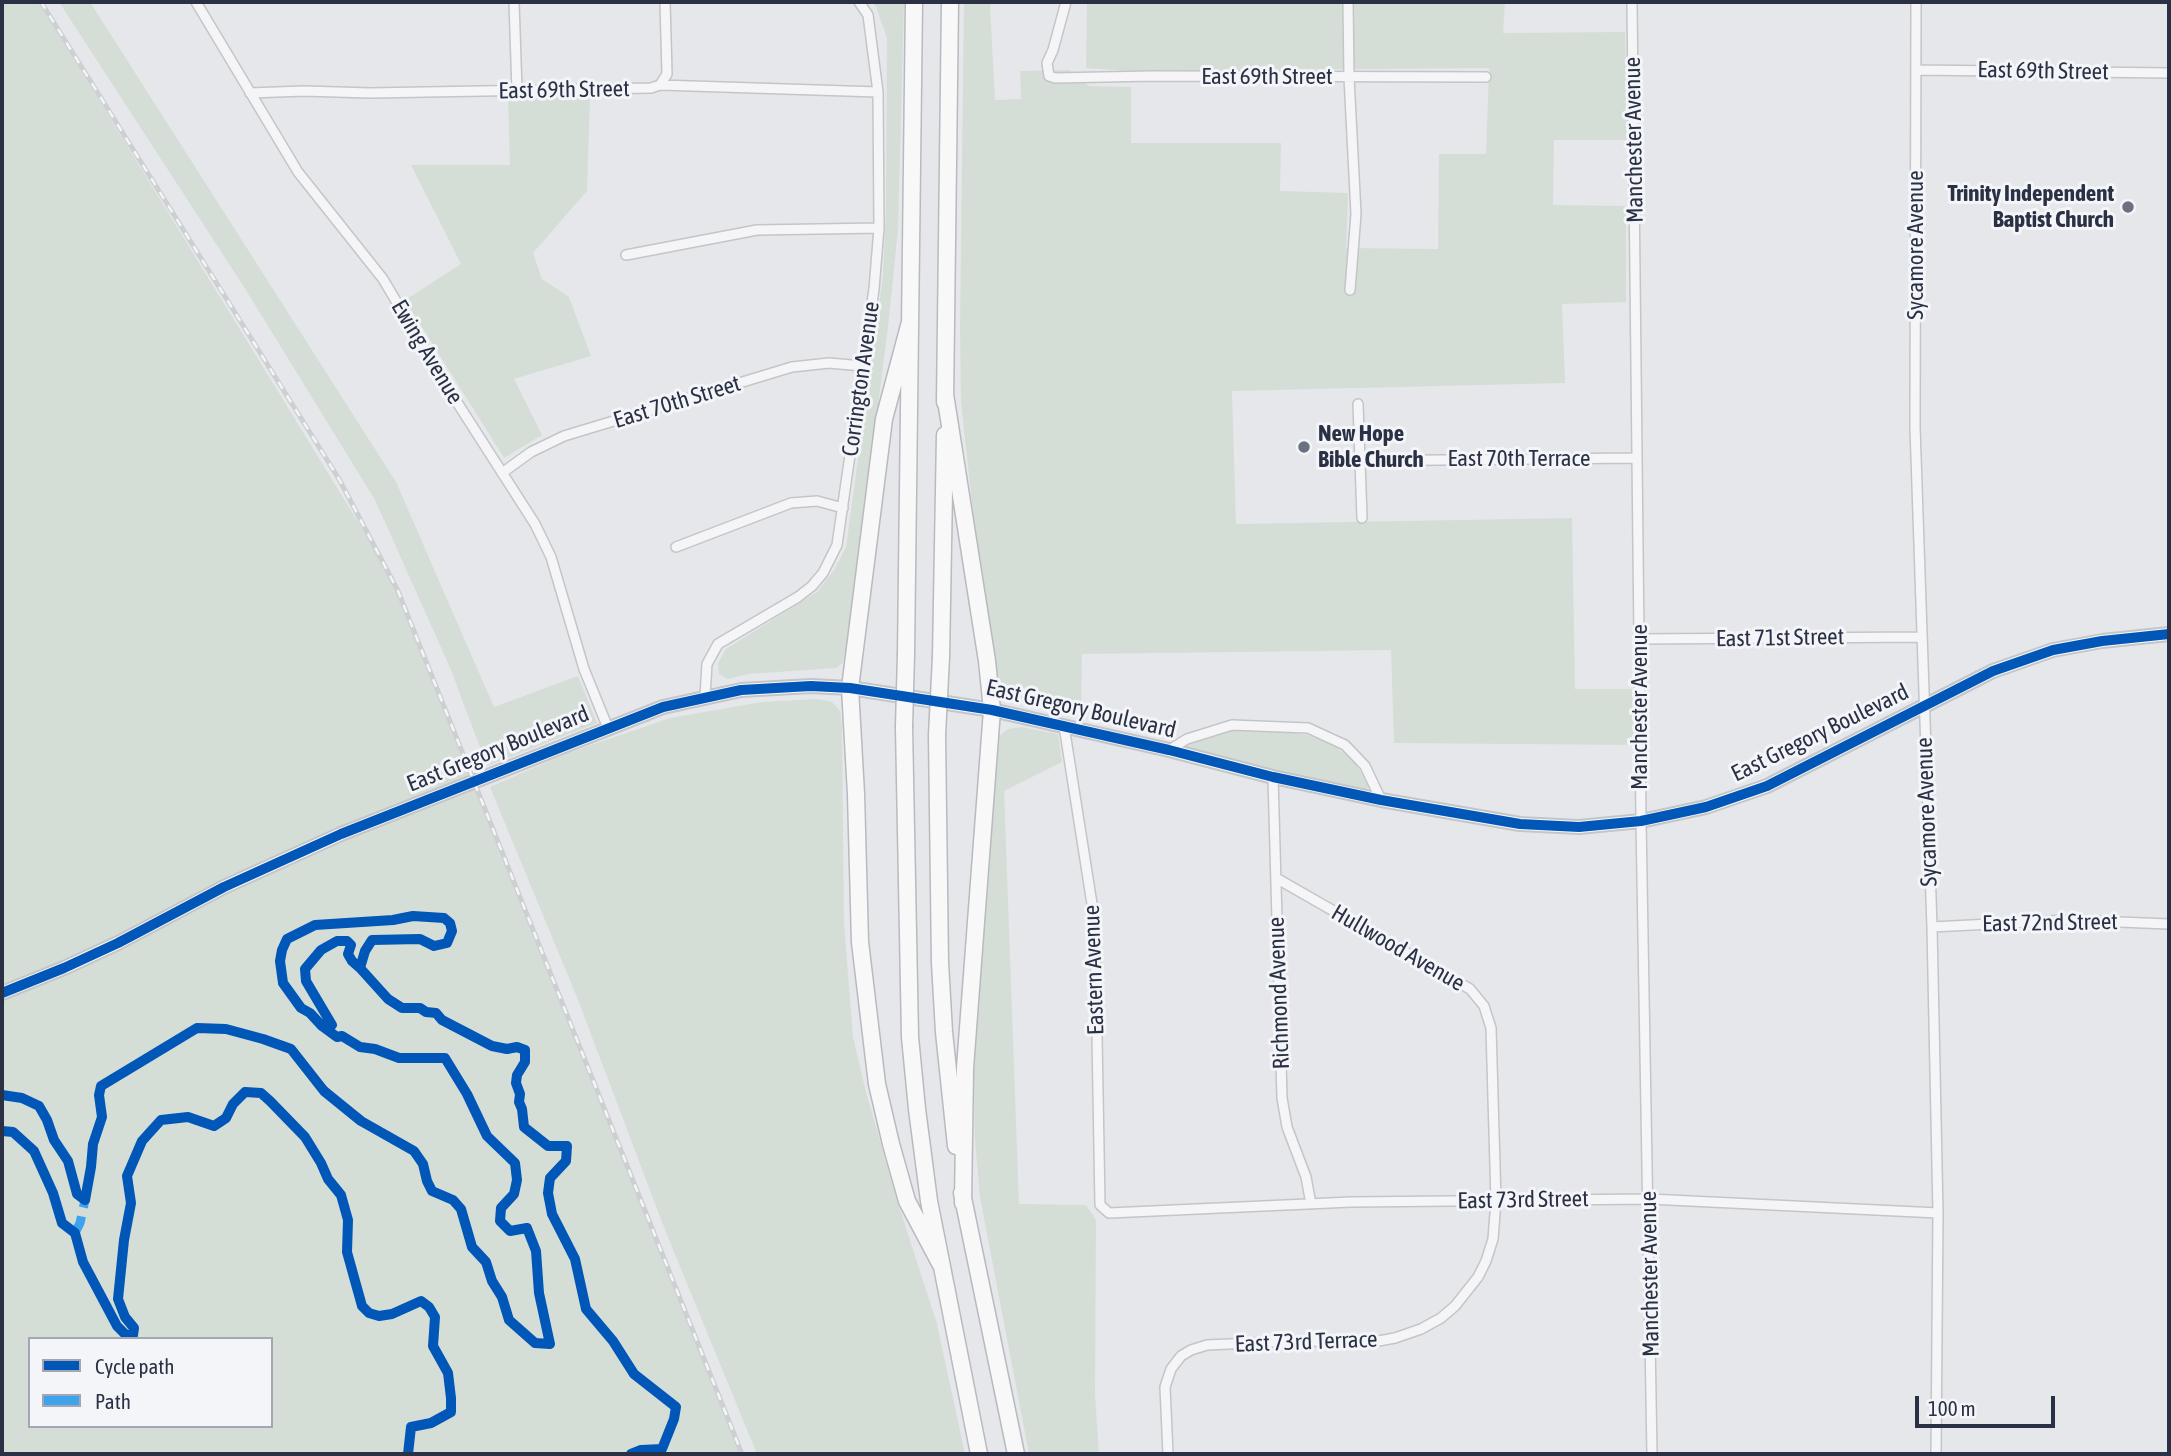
<!DOCTYPE html>
<html>
<head>
<meta charset="utf-8">
<style>
  body { margin:0 }
  #map { position:relative; width:2171px; height:1456px; overflow:hidden; background:#e6e7ea; font-family:"Asap Condensed",sans-serif }
  canvas { display:block }
  .frame { position:absolute; inset:0; border:4px solid #2b3145; pointer-events:none }
  .legend { position:absolute; left:28px; top:1337px; width:245px; height:91px; box-sizing:border-box; background:#f4f5f9; border:2px solid #a4a7b1; margin:0; padding:9px 12px; list-style:none; font-size:21px; color:#2b3145 }
  .legend li { display:flex; align-items:center; gap:14px; height:35px }
  .legend b { width:35px; border:2px solid #a4a7b1 }
  .scale { position:absolute; left:1915px; top:1396px; width:140px; height:32px; box-sizing:border-box; border:4px solid #2b3145; border-top:0; padding-left:9px; font-size:21px; line-height:24px; white-space:nowrap; color:#2b3145; -webkit-text-stroke:5px #f4f5f9; paint-order:stroke }
</style>
</head>
<body>
<div id="map">
<canvas width="2171" height="1456"></canvas>
<div class="frame"></div>
<ul class="legend">
<li><b style="height:9px;background:#0057b8"></b>Cycle path</li>
<li><b style="height:9px;background:#3ea3ec"></b>Path</li>
</ul>
<div class="scale">100 m</div>
</div>
<script>
const ctx = document.querySelector('canvas').getContext('2d');
ctx.lineJoin = 'round';
function fill(path, color) { ctx.fillStyle = color; ctx.fill(path, 'evenodd'); }
const poly = rows => new Path2D(rows.map(r => 'M' + r).join(''));
function stroke(path, color, width, dash) { ctx.strokeStyle = color; ctx.lineWidth = width; ctx.lineCap = dash ? 'butt' : 'round'; ctx.setLineDash(dash || []); ctx.stroke(path); }
function label(font, color, halo, rows, align = 'center') {
  ctx.font = font + ' "Asap Condensed",sans-serif'; ctx.lineWidth = 6; ctx.setLineDash([]); ctx.textBaseline = 'middle'; ctx.strokeStyle = halo; ctx.fillStyle = color; for (const [text, x, y, turn = 0] of rows) {
    ctx.save(); ctx.translate(x, y); ctx.rotate((+turn || 0) * Math.PI / 180); ctx.textAlign = isNaN(turn) ? turn : align; if (halo) ctx.strokeText(text, 0, 0); ctx.fillText(text, 0, 0); ctx.restore();
  }
}
fill(poly([
  [2,2,39,2,390,574,742,1454,2,1454],
  [30,1339,271,1339,271,1426,30,1426],
  [59,2,90,2,396,482,494,707,578,676,597,723,487,766,451,670,375,500,244,287],
  [872,2,904,2,898,230,888,327,848,641,843,662,837,668,748,674,728,679,719,674,718,663,726,649,817,592,834,570,846,547,883,275,886,210,887,38,876,7],
  [964,2,992,2,990,6,995,100,1021,99,1020,71,1069,70,1089,86,1131,87,1131,143,1281,143,1280,191,1348,193,1346,248,1438,249,1439,154,1486,154,1489,68,1126,71,1086,68,1087,2,1505,2,1503,33,1625,32,1627,140,1554,140,1553,205,1626,206,1626,302,1562,304,1565,383,1232,391,1236,524,1572,518,1575,689,1633,689,1635,745,1394,743,1391,650,1082,654,1081,714,1012,698,1002,687,997,670,973,512,961,402,960,328],
  [590,96,587,191,533,253,542,279,569,297,591,356,514,379,542,435,504,458,405,300,461,264,411,165,510,165,508,98],
  [818,699,832,702,840,711,842,727,844,924,853,1037,866,1092,896,1197,937,1324,965,1454,757,1454,665,1230,578,1000,490,787,565,754,670,718,762,702],
  [1022,727,1058,734,1062,762,1004,791,1019,1204,1086,1205,1096,1220,1095,1394,1099,1454,1029,1454,980,1197,975,1140,973,1048,997,738,1008,729],
  [1240,729,1279,731,1307,735,1331,744,1351,758,1363,775,1369,787,1364,791,1189,751,1186,746,1218,733]
]), '#d5ded6');
const minor = poly([
  [196,2,298,172,383,279,444,382,535,524,551,557,584,669,608,728],
  [514,2,517,91],
  [1066,2,1053,50,1047,63,1049,76,1055,78,1152,76,1486,77],
  [1348,2,1349,77,1356,214,1350,290],
  [1632,2,1641,821,1652,1454],
  [1916,2,1915,427,1932,927,1938,1213,1936,1454],
  [1916,70,2169,73],
  [660,85,667,74,665,2],
  [250,93,304,91,370,93,651,88,660,85,878,92],
  [626,255,757,230,879,228],
  [1358,404,1362,518],
  [1343,461,1636,458],
  [502,473,531,452,564,436,792,367,829,363,862,366],
  [676,547,791,503,817,501,843,508],
  [1640,639,1921,637],
  [705,696,707,664,718,644,798,597,812,586,823,573,837,545,874,289,879,228,878,92,868,15,859,2],
  [1064,726,1095,923,1100,1205,1109,1213,1351,1202,1649,1199,1938,1213],
  [1169,750,1187,739,1232,725,1308,728,1345,745,1365,766,1381,800],
  [1273,777,1282,1098,1287,1127,1306,1177,1311,1204],
  [1932,927,2069,920,2169,924],
  [1168,1454,1165,1387,1171,1369,1181,1356,1191,1350,1207,1345,1295,1341,1373,1342,1395,1338,1421,1329,1441,1318,1455,1306,1478,1277,1486,1261,1493,1239,1496,1201,1491,1028,1484,1006,1470,989,1276,878]
]);
const secondary = poly([
  [2,993,64,968,118,943,224,887,341,834,663,707,741,690,811,686,850,688,992,710,1169,750,1273,777,1381,800,1520,824,1579,827,1641,821,1706,807,1767,786,1993,671,2053,650,2102,641,2169,634]
]);
const motorway = poly([
  [910,322,884,419,850,688,856,794,860,942,877,1084,891,1144,907,1201,941,1265],
  [945,394,987,661,992,710,965,1068,963,1203],
  [945,402,950,2],
  [906,654,914,2],
  [941,657,945,435],
  [904,727,910,1037,917,1109,929,1201,979,1454],
  [937,735,940,963,944,1032,956,1146],
  [962,1193,1016,1454]
]);
stroke(minor, '#c4c5c8', 12);
stroke(secondary, '#c4c5c8', 16);
stroke(motorway, '#b8babf', 19);
stroke(minor, '#f5f5f7', 9);
stroke(secondary, '#f8f8f8', 12);
stroke(motorway, '#f8f8f8', 16);
const rail = poly([
  [41,2,339,479,398,591,742,1454]
]);
stroke(rail, '#cecfd2', 5);
stroke(rail, '#f4f5f9', 2.5, [8]);
const motorwayBridge = poly([
  [904,727,906,654],
  [937,735,941,657]
]);
stroke(motorwayBridge, '#b8babf', 19, []);
stroke(motorwayBridge, '#f8f8f8', 16);
stroke(poly([
  [75,1233,80,1223,85,1200]
]), '#3ea3ec', 9, [18, 9]);
stroke(poly([
  [2,993,64,968,118,943,224,887,341,834,663,707,741,690,811,686,850,688,992,710,1169,750,1273,777,1381,800,1520,824,1579,827,1641,821,1706,807,1767,786,1993,671,2053,650,2102,641,2169,634],
  [332,1025,306,981,305,969,321,950,337,941,347,941,351,945,348,954,352,961,360,968],
  [2,1095,22,1098,39,1106,47,1120,54,1140,68,1161,77,1194,85,1200,91,1167,93,1144,102,1117,99,1095,101,1086,197,1028,226,1029,263,1039,291,1049,324,1091,361,1121,414,1151,423,1164,427,1181,432,1191,453,1200,461,1209,472,1247,486,1262,492,1281,502,1297,509,1320,535,1343,550,1344,539,1293,536,1251,527,1228,510,1231,500,1221,501,1208,514,1194,517,1180,515,1163,487,1136,467,1094,445,1058,399,1058,375,1049,360,1047,342,1036,337,1037,322,1026,310,1013,301,1008,283,983,280,961,282,950,287,939,315,925,393,920,413,916,444,918,450,923,452,931,447,943,434,946,420,939,372,940,365,951,360,968,388,999,402,1008,420,1008,426,1012,436,1013,442,1020,492,1046,507,1049,517,1047,525,1050,525,1062,517,1075,516,1083,520,1094,519,1102,522,1109,524,1127,548,1146,567,1146,566,1161,550,1178,548,1193,552,1214,575,1259,586,1309,613,1341,634,1374,676,1407,674,1419,662,1449,641,1450,631,1454],
  [2,1131,13,1132,34,1151,53,1193,62,1223,75,1233,83,1262,117,1326,126,1335,133,1335,134,1328,125,1317,118,1299,124,1240,131,1203,127,1176,142,1141,161,1120,188,1117,214,1126,226,1118,233,1104,245,1092,261,1093,270,1101,305,1137,321,1163,328,1179,341,1195,348,1220,347,1252,362,1306,369,1313,379,1316,392,1314,421,1301,429,1307,435,1317,433,1346,448,1373,451,1398,451,1412,431,1423,411,1427,408,1454]
]), '#0057b8', 10);
for (const [x, y, r, color] of [
  [2128,207,7,"#6c717f"],
  [1304,447,7,"#6c717f"]
]) { const dot = new Path2D(); dot.arc(x, y, r, 0, 2 * Math.PI); ctx.fillStyle = color; ctx.fill(dot); stroke(dot, '#f4f5f9', 2.5); }
label('23px', '#2b3145', '#f4f5f9', [
  ["East 69th Street",2043,71,1],
  ["East 69th Street",1267,77],
  ["East 69th Street",564,90,-1],
  ["Manchester Avenue",1634,140,-91],
  ["Sycamore Avenue",1916,245,-90],
  ["Ewing Avenue",427,352,59],
  ["Corrington Avenue",861,379,-82],
  ["East 70th Street",677,402,-17],
  ["East 70th Terrace",1519,459],
  ["East 71st Street",1780,638,-1],
  ["Manchester Avenue",1640,707,-90],
  ["East Gregory Boulevard",1081,709,13],
  ["East Gregory Boulevard",1820,733,-26],
  ["East Gregory Boulevard",498,749,-22],
  ["Sycamore Avenue",1927,812,-92],
  ["East 72nd Street",2050,923,-1],
  ["Hullwood Avenue",1398,948,30],
  ["Eastern Avenue",1094,970,-92],
  ["Richmond Avenue",1279,993,-92],
  ["East 73rd Street",1523,1200,-1],
  ["Manchester Avenue",1650,1274,-91],
  ["East 73rd Terrace",1306,1342,-2]
]);
label('bold 23px', '#2b3145', '#f4f5f9', [
  ["Trinity Independent",2114,194],
  ["Baptist Church",2114,220],
  ["New Hope",1318,434,"left"],
  ["Bible Church",1318,460,"left"]
], 'right');
</script>
</body>
</html>
